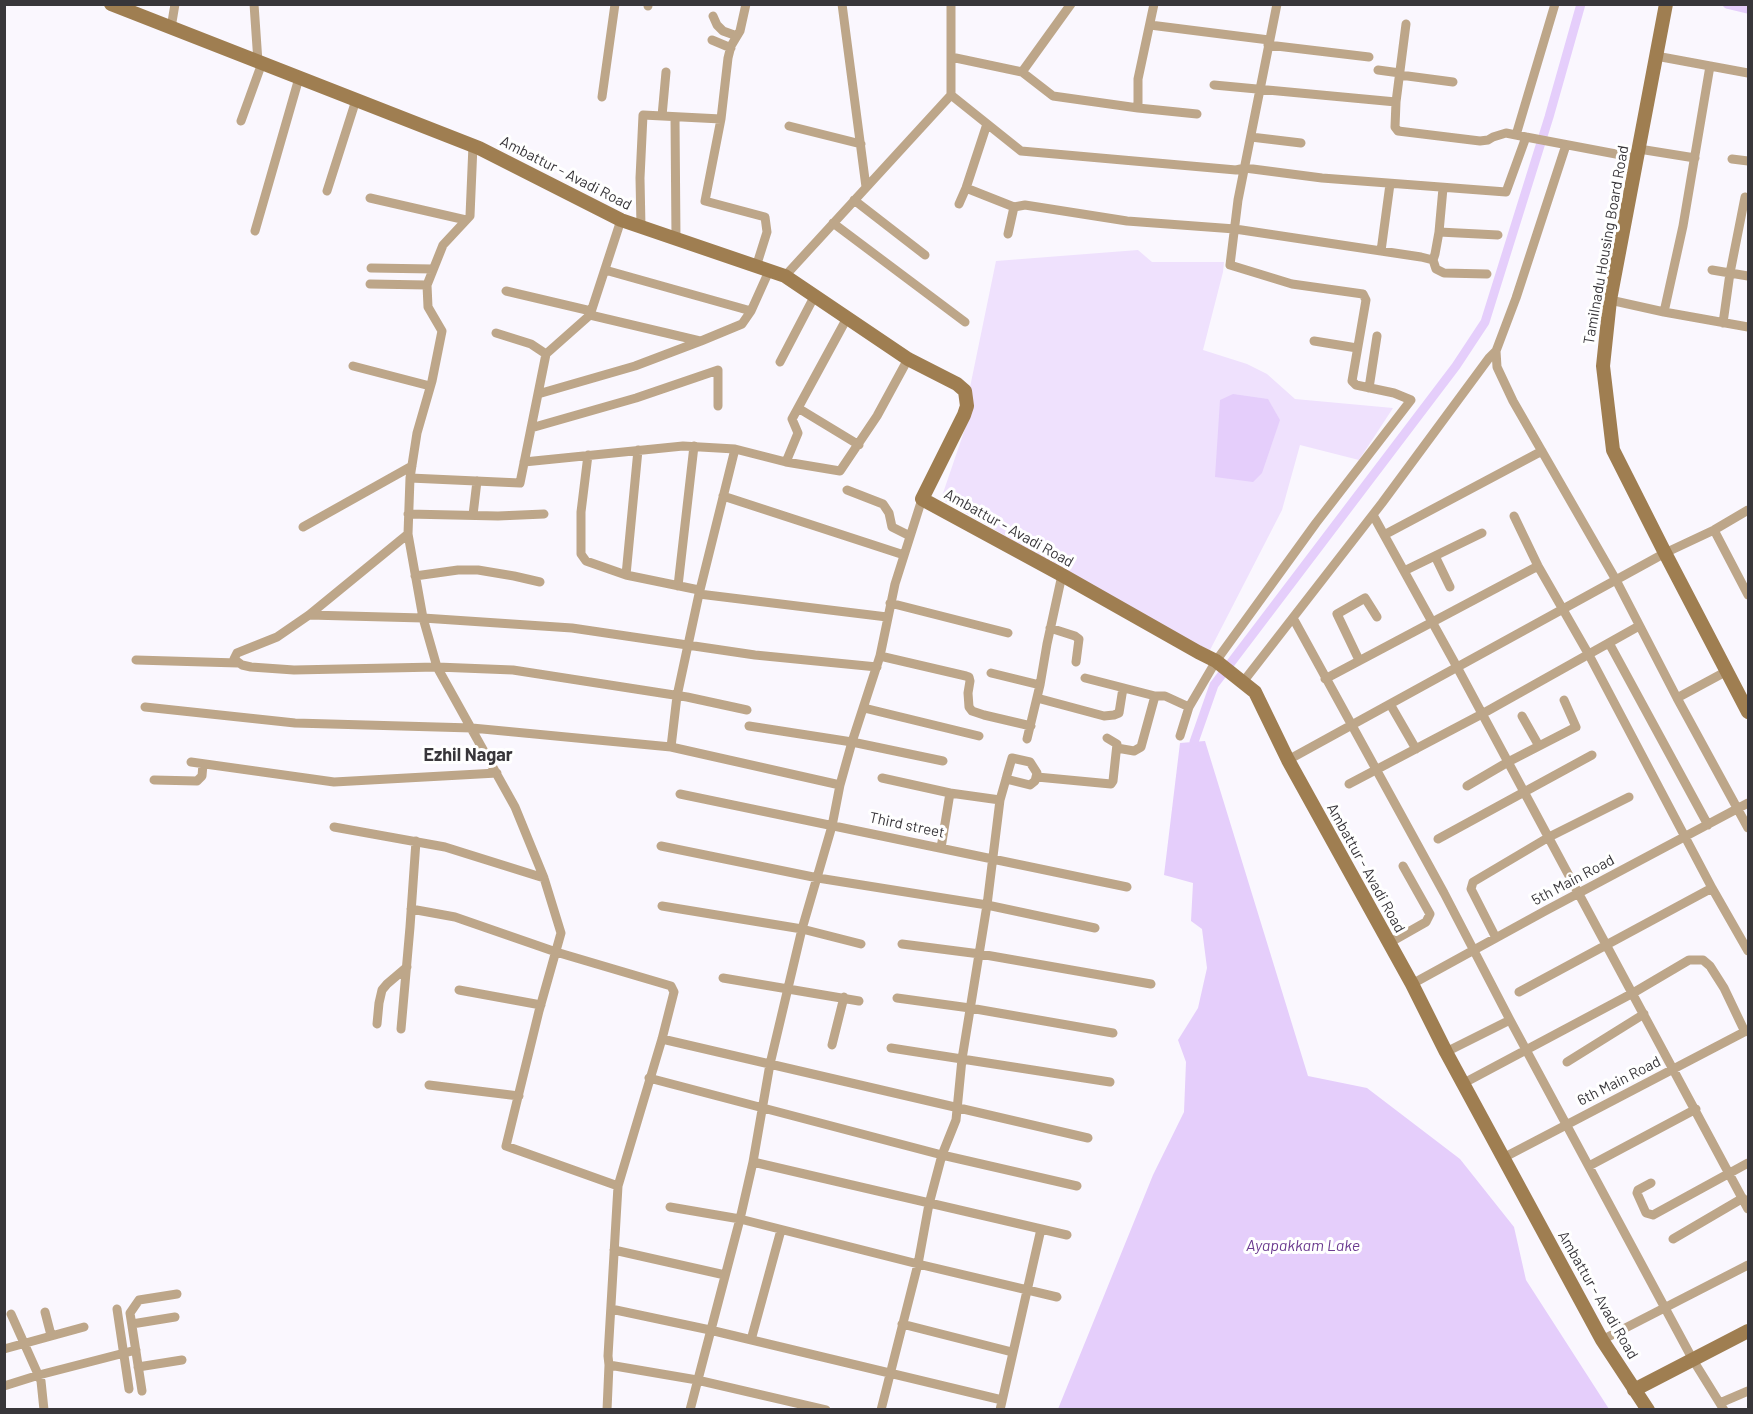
<!DOCTYPE html>
<html>
<head>
<meta charset="utf-8">
<style>
  body { margin:0 }
  #map { position:relative; width:1753px; height:1414px; overflow:hidden; background:#faf7fe; font-family:Barlow,sans-serif }
  canvas { display:block }
  .frame { position:absolute; inset:0; border:6px solid #38363a; pointer-events:none }
</style>
</head>
<body>
<div id="map">
<canvas width="1753" height="1414"></canvas>
<div class="frame"></div>
</div>
<script>
const ctx = document.querySelector('canvas').getContext('2d');
ctx.lineJoin = 'round';
function fill(path, color) { ctx.fillStyle = color; ctx.fill(path, 'evenodd'); }
const poly = rows => new Path2D(rows.map(r => 'M' + r).join(''));
function stroke(path, color, width, dash) { ctx.strokeStyle = color; ctx.lineWidth = width; ctx.lineCap = dash ? 'butt' : 'round'; ctx.setLineDash(dash || []); ctx.stroke(path); }
function label(font, color, halo, rows, align = 'center') {
  ctx.font = font + ' Barlow,sans-serif'; ctx.lineWidth = 6; ctx.setLineDash([]); ctx.textBaseline = 'middle'; ctx.strokeStyle = halo; ctx.fillStyle = color; for (const [text, x, y, turn = 0] of rows) {
    ctx.save(); ctx.translate(x, y); ctx.rotate((+turn || 0) * Math.PI / 180); ctx.textAlign = isNaN(turn) ? turn : align; if (halo) ctx.strokeText(text, 0, 0); ctx.fillText(text, 0, 0); ctx.restore();
  }
}
fill(poly([
  [1138,250,1152,262,1224,262,1223,272,1203,350,1247,364,1267,374,1295,399,1393,408,1359,460,1300,445,1282,510,1209,652,941,499,970,414,968,397,996,261]
]), '#efe1fd');
fill(poly([
  [1233,394,1268,399,1280,420,1262,473,1253,482,1215,477,1220,400],
  [1205,741,1308,1076,1367,1088,1460,1159,1514,1227,1526,1280,1609,1409,1058,1409,1153,1175,1184,1112,1186,1062,1178,1040,1198,1008,1207,968,1202,929,1191,921,1193,883,1164,875,1180,743]
]), '#e5cefb');
stroke(poly([
  [1727,4,1748,9],
  [1194,742,1214,685,1456,366,1485,322,1549,117,1581,4]
]), '#e5cefb', 9);
stroke(poly([
  [254,4,258,62],
  [746,4,740,31,731,46,728,58,721,119,705,201,765,217,767,232,756,267],
  [842,4,866,187],
  [648,6,648,4],
  [713,16,717,25,723,31,737,36],
  [1406,24,1396,102,1395,127,1398,131,1480,141,1488,140,1493,137,1506,133,1526,137],
  [1150,25,1269,40],
  [171,28,175,4],
  [712,40,731,48],
  [1268,45,1369,57],
  [1656,56,1748,73],
  [951,57,1022,72,1053,96,1138,108,1138,79,1154,4],
  [1378,70,1400,73],
  [1022,72,1071,4],
  [1400,75,1453,82],
  [1214,85,1396,102],
  [951,95,1021,151,1236,170,1245,168,1322,178,1506,192,1526,137,1637,158],
  [602,97,615,4],
  [1138,108,1197,114],
  [662,116,666,72],
  [675,117,676,239],
  [241,121,262,63],
  [789,126,861,144],
  [1516,135,1555,4],
  [1251,137,1301,143],
  [473,145,470,216,443,245,427,285,428,307,442,331,432,381,417,433,410,478,408,534,423,618,437,667,515,807,544,878,561,933,539,1011,506,1146,618,1186,608,1356,609,1365,607,1410],
  [1566,145,1516,298,1496,351,1497,367,1513,401,1616,580,1677,698,1727,671],
  [1639,149,1695,158],
  [1732,159,1748,161],
  [966,188,1014,207,1025,205,1127,221,1235,229,1421,257,1433,260,1436,269,1444,273,1487,274],
  [327,191,356,100],
  [370,198,466,220],
  [854,200,925,255],
  [959,204,966,188,987,124],
  [621,220,590,315,700,341],
  [833,223,965,322],
  [641,227,640,178,643,115,721,119],
  [255,231,299,78],
  [1439,232,1443,188],
  [1008,234,1014,207],
  [1381,251,1390,184],
  [1433,260,1435,254,1439,232,1498,235],
  [371,268,433,269],
  [605,270,751,311,769,271],
  [1712,270,1748,276],
  [785,276,951,95,951,4],
  [370,284,427,285],
  [506,291,591,311],
  [1610,300,1664,312,1748,327],
  [1664,312,1683,226,1710,66],
  [1723,323,1730,273,1745,197],
  [496,333,531,344,546,354],
  [1314,341,1357,348],
  [780,362,814,297],
  [353,366,430,386],
  [1369,388,1377,336],
  [538,394,635,366,701,341,742,324,751,311],
  [798,408,859,445],
  [531,428,636,398,718,370,718,406],
  [588,455,581,512,581,554,586,561,626,575,699,590],
  [524,462,683,446,735,449,786,462,840,471,877,416,908,359],
  [786,462,798,433,792,419,847,318],
  [410,478,520,483,546,354,590,315],
  [847,490,883,504,889,513,892,527,910,536],
  [723,496,904,555],
  [408,514,498,516,544,514],
  [473,515,477,481],
  [1373,515,1457,667,1748,1209],
  [1514,516,1538,566,1589,655,1712,888,1519,992],
  [303,527,412,466],
  [1714,530,1748,595],
  [408,534,309,615,277,637,237,653,234,659,242,665,251,667,294,670,437,667,513,670,687,697,747,710],
  [1384,535,1542,451],
  [1435,556,1450,587],
  [1404,571,1482,533],
  [626,575,638,450],
  [415,576,458,570,478,570,514,576,540,582],
  [678,586,694,446],
  [699,594,887,617],
  [890,603,1008,633],
  [309,615,423,618,572,628,755,655,877,667],
  [1293,618,1444,893,1510,1020,1693,1360,1724,1410],
  [1050,628,1075,636,1079,639,1076,662],
  [1609,643,1708,825],
  [880,656,966,676,969,677,970,681,968,693,969,707,972,711,984,715,1031,726],
  [136,660,238,663],
  [1359,660,1337,614,1365,598,1377,617],
  [991,673,1040,685],
  [1085,678,1155,696,1165,696,1189,707],
  [1325,679,1538,566],
  [1243,682,1382,503,1489,358,1496,351],
  [1037,698,1104,716,1114,715,1119,713,1123,688],
  [1677,698,1748,828],
  [1390,704,1416,749],
  [145,707,295,723,472,728,671,747,677,696,699,594,735,449],
  [864,708,979,736],
  [1522,716,1539,746],
  [749,726,852,742,943,761],
  [1180,736,1189,707,1216,661,1316,523,1411,400,1394,393,1356,385,1352,381,1366,300,1363,294,1292,284,1230,265,1238,200,1277,4],
  [1027,739,1040,685,1047,644,1062,575],
  [671,747,840,785],
  [1117,748,1134,751,1141,747,1155,696],
  [1288,760,1665,553,1714,530,1748,510],
  [191,762,334,782,497,773],
  [1037,777,1111,784,1113,781,1117,744,1107,738],
  [882,778,950,793],
  [154,780,197,781,202,776,203,764],
  [1349,784,1482,714,1639,626],
  [1467,786,1508,762,1576,727,1564,700],
  [680,794,1127,887],
  [334,827,445,847,544,878],
  [1438,839,1592,755],
  [661,846,818,878,987,905,1095,928],
  [941,848,950,793,1000,800],
  [1712,888,1748,951],
  [662,906,802,929,861,944],
  [411,909,455,917,556,952,671,986,674,992,662,1039,618,1186],
  [1496,938,1471,889,1473,882,1549,837,1629,797],
  [1389,943,1426,922,1430,914,1403,866],
  [902,944,980,954,1151,984],
  [723,978,859,1001],
  [1412,984,1545,911,1748,803],
  [459,990,541,1005],
  [897,998,970,1008,1113,1033],
  [377,1024,379,1003,382,990,387,984,407,967],
  [401,1029,410,927,416,841],
  [662,1039,1088,1138],
  [832,1045,844,997],
  [891,1048,1110,1082],
  [1446,1052,1510,1020],
  [1567,1062,1644,1014],
  [649,1078,942,1155,1077,1186],
  [1464,1083,1633,993,1689,960,1703,960,1710,966,1724,988,1745,1032],
  [429,1085,519,1096],
  [1503,1158,1748,1030],
  [753,1162,1067,1235],
  [1589,1166,1696,1109],
  [1651,1183,1638,1190,1637,1193,1646,1213,1653,1215,1748,1163],
  [670,1207,740,1219,918,1264,1057,1297],
  [1673,1239,1743,1198],
  [614,1250,725,1275],
  [117,1309,129,1389],
  [611,1309,710,1330,1002,1400],
  [45,1312,51,1335],
  [11,1314,41,1381,44,1410],
  [132,1324,175,1317],
  [902,1324,1012,1352],
  [751,1340,781,1230],
  [1602,1340,1748,1265],
  [4,1349,84,1327],
  [609,1365,697,1380,826,1410],
  [138,1367,182,1360],
  [4,1386,39,1375,136,1350],
  [142,1391,130,1313,139,1300,177,1294],
  [1720,1403,1748,1391],
  [690,1410,740,1219,753,1162,770,1064,802,929,832,826,840,785,852,742,880,656,895,584,922,499],
  [881,1410,918,1264,929,1204,942,1155,956,1120,962,1059,987,905,1000,800,1006,779,1007,775,1012,758,1030,762,1037,773,1035,781,1030,785,1006,779],
  [1000,1410,1041,1229]
]), '#bda689', 9);
stroke(poly([
  [111,4,479,148,621,220,785,276,908,359,957,384,965,391,967,406,964,415,922,499,1062,575,1198,652,1216,661,1255,692,1288,760,1412,984,1446,1052,1602,1340,1648,1410],
  [1666,4,1610,300,1603,366,1613,450,1665,553,1748,712],
  [1634,1390,1748,1331]
]), '#9f7e51', 14);
label('15px', '#38363a', '#fff', [
  ["Ambattur - Avadi Road",566,173,27],
  ["Tamilnadu Housing Board Road",1606,245,-80],
  ["Ambattur - Avadi Road",1009,528,29],
  ["Third street",907,825,12],
  ["Ambattur - Avadi Road",1366,868,61],
  ["5th Main Road",1573,880,-28],
  ["6th Main Road",1619,1081,-27],
  ["Ambattur - Avadi Road",1598,1295,60]
]);
label('italic 16px', '#6c3b90', '#fff', [
  ["Ayapakkam Lake",1303,1246]
]);
label('bold 18px', '#38363a', '#fff', [
  ["Ezhil Nagar",468,755]
]);
</script>
</body>
</html>
